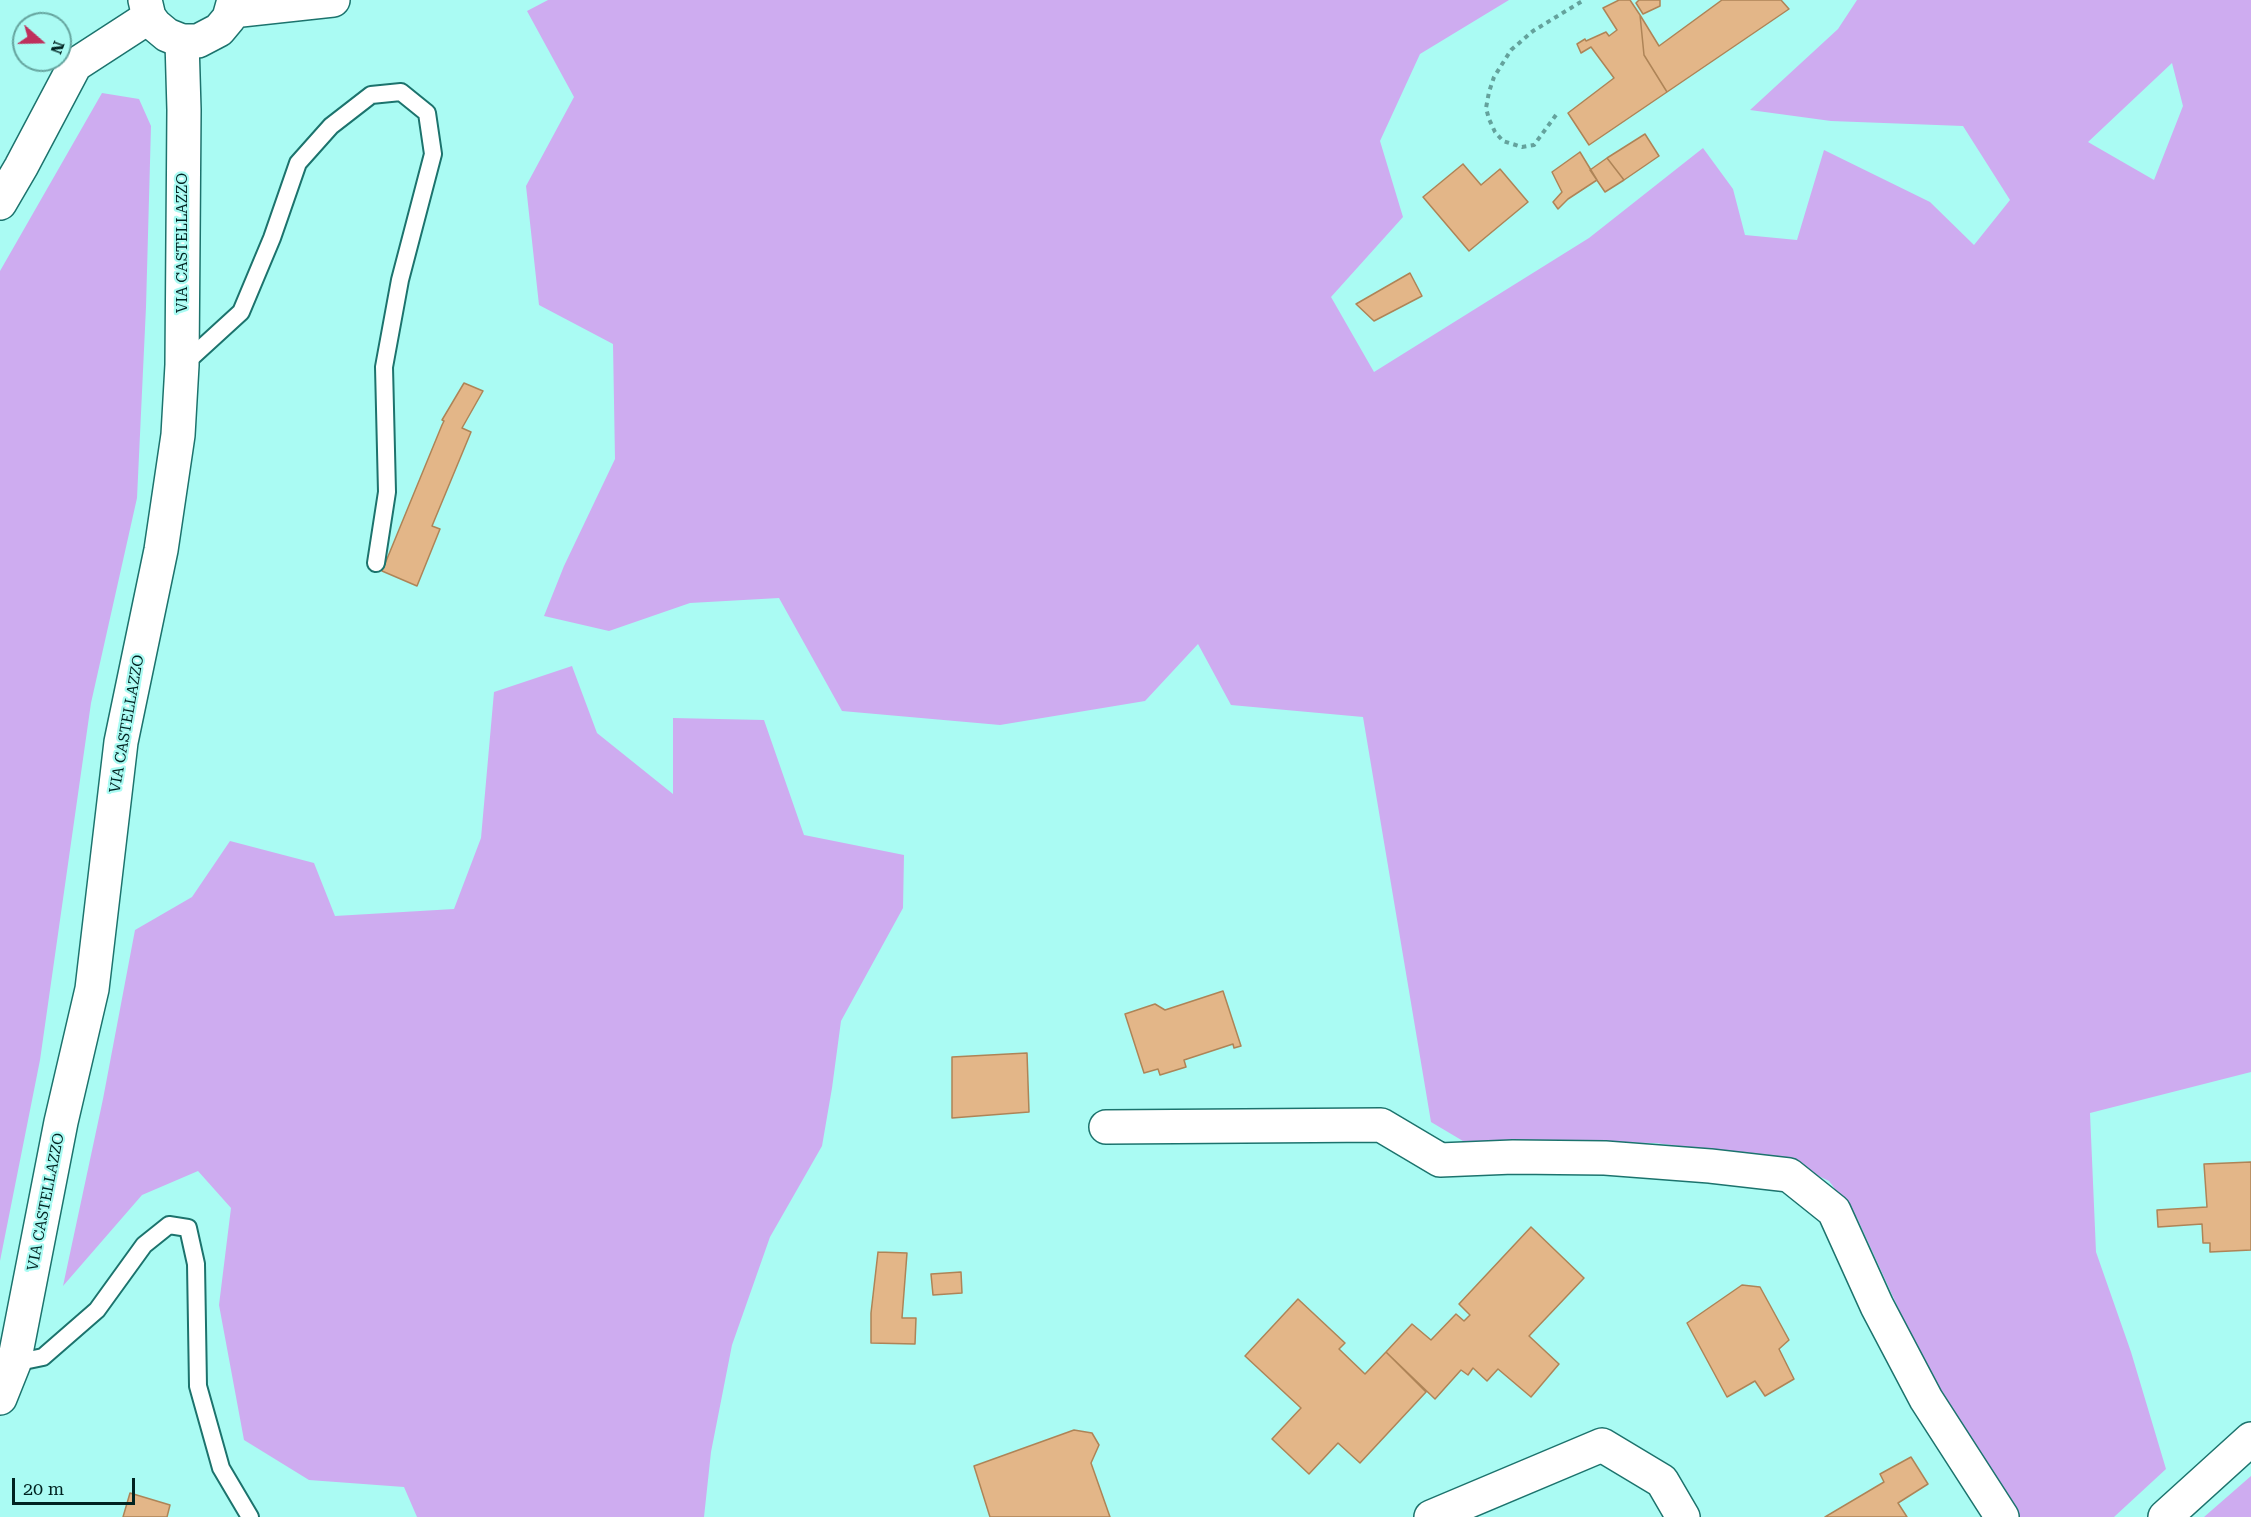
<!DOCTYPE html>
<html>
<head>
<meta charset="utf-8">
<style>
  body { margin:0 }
  #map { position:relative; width:2251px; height:1517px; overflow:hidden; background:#aafbf3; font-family:"Roboto Serif",serif }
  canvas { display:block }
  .north { position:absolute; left:12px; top:12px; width:60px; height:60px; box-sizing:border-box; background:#aafbf3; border:2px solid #66a59f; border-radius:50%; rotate:110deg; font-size:16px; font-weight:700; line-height:24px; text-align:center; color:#002321 }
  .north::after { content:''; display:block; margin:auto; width:21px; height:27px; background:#be305c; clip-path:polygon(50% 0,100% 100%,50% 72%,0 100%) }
  .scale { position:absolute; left:12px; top:1478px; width:123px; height:27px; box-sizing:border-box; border:3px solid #002321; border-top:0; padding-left:8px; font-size:18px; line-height:21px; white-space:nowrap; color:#002321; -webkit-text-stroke:4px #aafbf3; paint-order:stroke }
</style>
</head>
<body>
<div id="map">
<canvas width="2251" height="1517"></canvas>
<div class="north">N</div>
<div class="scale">20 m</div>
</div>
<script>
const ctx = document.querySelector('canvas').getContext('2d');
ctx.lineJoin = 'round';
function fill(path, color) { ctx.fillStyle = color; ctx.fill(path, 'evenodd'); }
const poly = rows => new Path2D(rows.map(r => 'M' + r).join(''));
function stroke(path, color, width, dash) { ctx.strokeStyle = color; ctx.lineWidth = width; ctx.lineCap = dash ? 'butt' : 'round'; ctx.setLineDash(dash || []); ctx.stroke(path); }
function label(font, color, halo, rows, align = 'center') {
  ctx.font = font + ' "Roboto Serif",serif'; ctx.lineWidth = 4.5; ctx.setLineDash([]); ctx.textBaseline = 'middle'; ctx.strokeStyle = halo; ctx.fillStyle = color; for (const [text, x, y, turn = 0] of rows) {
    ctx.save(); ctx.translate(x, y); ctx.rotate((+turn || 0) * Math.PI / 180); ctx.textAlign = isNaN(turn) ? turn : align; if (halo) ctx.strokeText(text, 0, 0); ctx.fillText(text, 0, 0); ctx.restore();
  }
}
fill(poly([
  [548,0,1509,0,1420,54,1380,141,1403,217,1331,297,1374,372,1589,238,1703,148,1733,189,1745,235,1797,240,1824,150,1930,202,1974,245,2010,200,1963,126,1831,121,1750,110,1838,29,1857,0,2251,0,2251,1072,2090,1113,2096,1252,2131,1352,2166,1469,2114,1517,2012,1517,1932,1382,1857,1218,1829,1181,1781,1158,1655,1143,1463,1141,1431,1122,1363,717,1231,705,1198,644,1145,701,1000,725,842,711,779,598,690,603,609,631,544,616,564,566,615,459,613,344,539,305,526,186,574,97,527,11],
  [2172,63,2183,106,2154,180,2088,142],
  [102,93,139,99,151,126,146,307,137,498,91,703,40,1060,0,1261,0,271],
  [572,666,597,733,673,794,673,718,764,720,804,835,904,855,903,908,841,1021,832,1088,822,1146,770,1237,732,1345,711,1452,704,1517,417,1517,404,1487,309,1480,244,1440,219,1305,231,1208,198,1171,142,1195,63,1286,103,1099,135,930,192,897,230,841,314,863,335,916,454,909,481,838,494,692],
  [2251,1476,2251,1517,2204,1517]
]), '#ceacf0');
const building = poly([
  [1619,0,1630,0,1640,15,1644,55,1667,92,1589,145,1568,113,1614,78,1591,47,1581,53,1577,44,1585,39,1586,41,1606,32,1609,36,1617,30,1603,8,1619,0],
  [1639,0,1660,0,1660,6,1643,14,1636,3,1639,0],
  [1722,0,1781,0,1789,9,1667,92,1644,55,1640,15,1659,46,1722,0],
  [1645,134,1659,156,1624,180,1607,158,1645,134],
  [1580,152,1597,180,1568,199,1558,209,1553,202,1562,192,1552,172,1580,152],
  [1607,158,1624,180,1605,192,1590,170,1607,158],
  [1463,164,1481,185,1500,169,1528,202,1469,251,1423,197,1463,164],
  [1410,273,1422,296,1374,321,1356,304,1410,273],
  [464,383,483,391,462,428,471,432,432,526,440,529,417,586,382,571,442,425,444,421,442,420,464,383],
  [1223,991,1241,1046,1234,1048,1233,1044,1184,1060,1186,1067,1160,1075,1158,1069,1144,1073,1125,1014,1155,1004,1165,1010,1223,991],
  [1027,1053,1029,1112,952,1118,952,1057,1027,1053],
  [2251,1162,2251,1250,2210,1252,2210,1243,2203,1243,2202,1224,2158,1227,2157,1210,2207,1207,2204,1164,2251,1162],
  [1531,1227,1584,1278,1529,1336,1559,1364,1531,1397,1498,1369,1487,1381,1473,1368,1468,1375,1461,1370,1435,1399,1386,1352,1412,1324,1431,1340,1456,1314,1464,1321,1470,1315,1459,1304,1531,1227],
  [878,1252,907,1253,902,1318,916,1318,915,1344,871,1343,871,1313,878,1252],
  [961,1272,962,1293,933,1295,931,1274,961,1272],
  [1742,1285,1760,1287,1789,1340,1779,1349,1794,1379,1765,1396,1755,1381,1727,1397,1687,1323,1742,1285],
  [1298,1299,1345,1343,1339,1349,1365,1374,1386,1352,1426,1392,1360,1463,1338,1443,1309,1474,1272,1439,1301,1408,1245,1356,1298,1299],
  [1074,1430,1092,1433,1099,1445,1091,1463,1110,1517,990,1517,974,1466,1074,1430],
  [1911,1457,1928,1484,1898,1503,1907,1517,1825,1517,1884,1482,1880,1474,1911,1457],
  [130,1493,170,1505,167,1517,123,1517,130,1493]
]);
fill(building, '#e3b688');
stroke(building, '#ae8457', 1.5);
const lane = poly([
  [183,365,241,312,272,238,298,163,331,126,371,95,401,92,427,113,433,154,400,280,384,367,387,492,376,563],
  [14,1363,43,1357,97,1310,144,1245,169,1225,188,1228,196,1264,198,1386,221,1468,250,1517]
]);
const street = poly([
  [0,203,21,167,75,65,149,17],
  [1106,1127,1381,1125,1440,1160,1513,1157,1605,1158,1710,1166,1789,1175,1834,1211,1877,1306,1926,1399,2002,1517],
  [0,1398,14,1363,61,1122,92,989,121,742,161,550,178,435,182,365,184,110,182,41],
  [1431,1517,1602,1445,1662,1481,1683,1517],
  [2165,1517,2251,1439]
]);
const secondary = poly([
  [145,0,149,17,155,25,167,35,182,41,198,41,219,30,229,18,234,0],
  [232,11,333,0]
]);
stroke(lane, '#1c736d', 20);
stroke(street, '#1c736d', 36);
stroke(secondary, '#1c736d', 36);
stroke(poly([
  [1556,115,1534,145,1522,147,1503,141,1495,132,1489,119,1486,108,1489,92,1494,77,1511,50,1533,31,1584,0]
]), '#64a29c', 4, [4.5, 4.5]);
stroke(lane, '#fff', 16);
stroke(street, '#fff', 33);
stroke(secondary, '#fff', 33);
label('15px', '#002321', '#aafbf3', [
  ["VIA CASTELLAZZO",183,243,-90],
  ["VIA CASTELLAZZO",127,724,-80],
  ["VIA CASTELLAZZO",46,1202,-79]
]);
</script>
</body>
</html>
